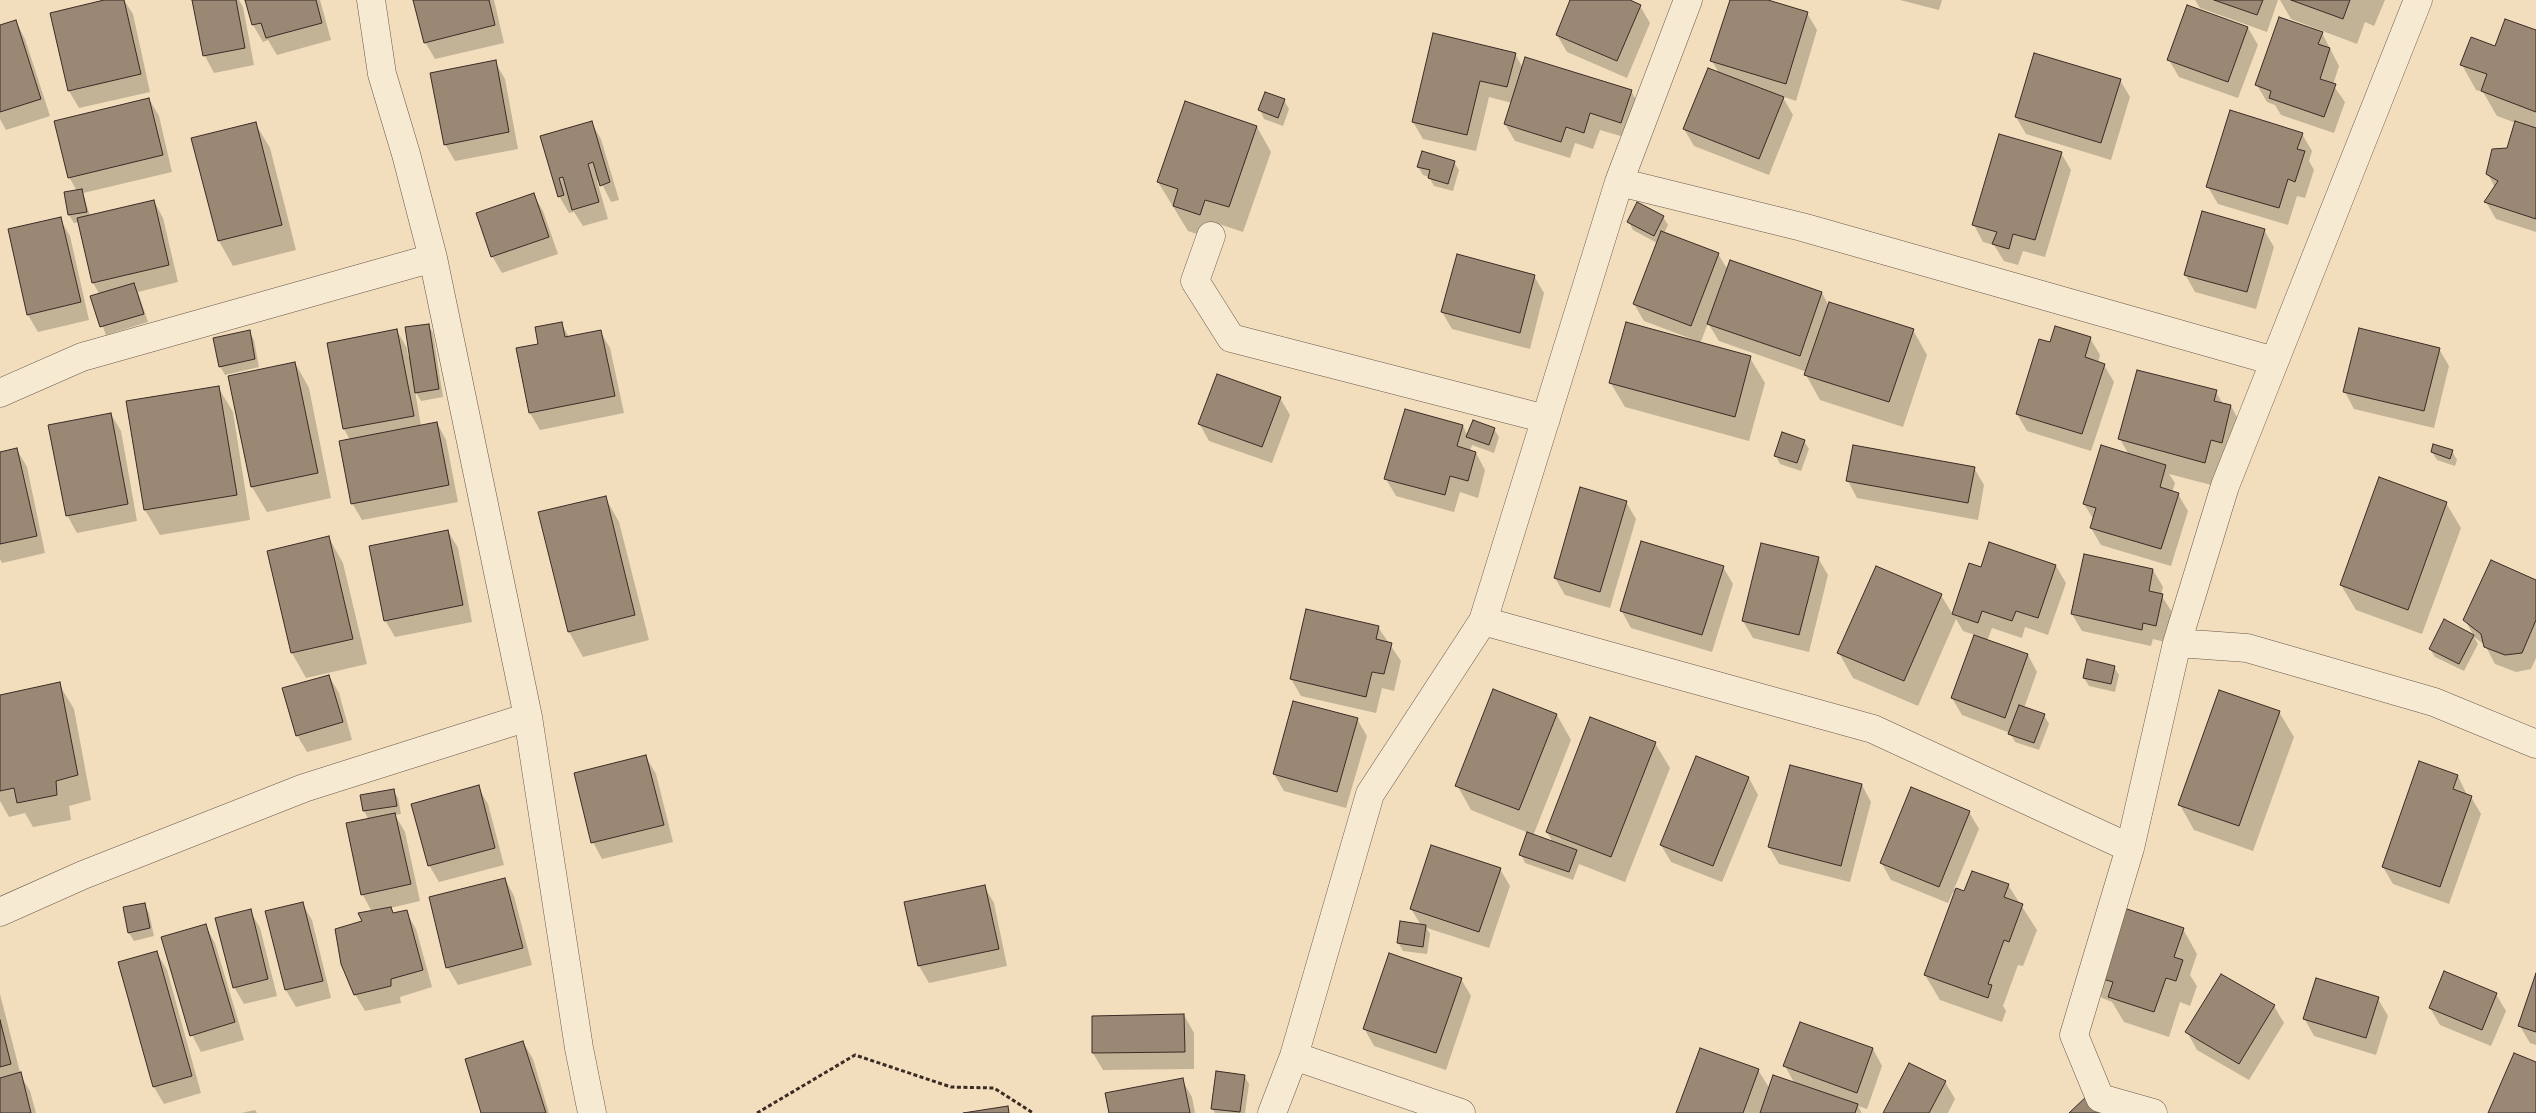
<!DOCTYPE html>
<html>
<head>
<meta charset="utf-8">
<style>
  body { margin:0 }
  canvas { display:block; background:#f2debc }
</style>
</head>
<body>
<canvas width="2536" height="1113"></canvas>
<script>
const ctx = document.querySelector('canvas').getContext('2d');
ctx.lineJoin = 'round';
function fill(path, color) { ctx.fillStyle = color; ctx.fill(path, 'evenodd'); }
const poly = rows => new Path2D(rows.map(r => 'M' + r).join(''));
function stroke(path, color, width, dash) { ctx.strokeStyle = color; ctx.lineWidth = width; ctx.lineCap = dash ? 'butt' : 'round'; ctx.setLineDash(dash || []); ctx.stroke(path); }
fill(poly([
  [110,0,124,0,133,14,150,92,79,108,69,91,51,14],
  [194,0,239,0,243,7,254,65,214,73,205,56],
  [247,0,320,0,331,40,277,55,268,40,263,42,253,25],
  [415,0,494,0,504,43,435,59,425,42],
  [1572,0,1627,0,1640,6,1650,23,1627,78,1567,52,1557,35],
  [1731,0,1763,0,1807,13,1817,30,1796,101,1782,96,1793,115,1769,175,1694,146,1684,129,1719,73,1712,61],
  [1900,0,1942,0,1939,10],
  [2195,0,2278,0,2267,32,2200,8],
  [2280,0,2385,0,2374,26,2365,22,2357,44,2291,19],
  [2188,7,2248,28,2258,45,2238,98,2179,77,2169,60],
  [16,22,25,39,50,116,6,130,0,119,0,27],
  [2536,32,2536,232,2496,219,2486,202,2495,188,2488,174,2507,150,2516,123,2497,116,2483,92,2476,90,2462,65,2496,47],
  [2322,33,2339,66,2333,85,2345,102,2334,133,2281,115,2275,105,2267,102,2257,85],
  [1515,54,1523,68,1631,91,1641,108,1631,139,1600,130,1593,149,1575,143,1570,158,1515,141,1505,124,1512,103,1489,97,1476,151,1423,139,1413,122],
  [495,62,505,79,518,149,455,161,445,144],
  [2120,80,2130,97,2111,160,2026,134,2016,117],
  [149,99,159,116,172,172,83,193,90,216,154,201,163,218,178,282,138,292,148,322,106,335,92,297,100,295,93,283,79,222,74,223,69,215,65,193,77,191,69,177],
  [1284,100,1289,109,1283,126,1264,119,1260,110],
  [591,122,601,139,619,200,611,202,600,180,597,181,608,219,583,226,574,212,569,213,559,196,542,136],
  [255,123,270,148,296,250,233,266,219,241],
  [1257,127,1271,152,1243,232,1219,224,1214,240,1188,231,1158,182],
  [2302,134,2312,151,2309,161,2314,170,2305,198,2297,196,2288,225,2218,204,2208,187],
  [2061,153,2071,170,2045,257,2023,251,2018,265,2004,261,1994,245,1983,242,1974,225],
  [1454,162,1459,170,1453,191,1434,186,1429,177,1423,175,1418,167],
  [533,194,543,211,558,254,502,273,492,256],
  [1663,217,1668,225,1664,233,1718,254,1728,270,1822,293,1829,306,1913,330,1927,355,1903,427,1820,400,1806,375,1807,372,1719,341,1708,323,1700,344,1750,358,1765,383,1749,441,1625,407,1610,382,1697,341,1644,321,1634,304,1657,243,1633,230,1629,222],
  [60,219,70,236,89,320,38,332,28,315],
  [2264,230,2274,247,2256,309,2195,292,2185,274],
  [1534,276,1544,293,1530,349,1452,329,1442,312],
  [561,323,569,337,600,331,610,348,624,413,540,430,530,413,518,349,539,345],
  [428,325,433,333,443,397,421,401,415,391,421,426,437,423,446,440,458,502,362,520,352,503,350,440,344,429,397,331,407,348,408,356,410,355],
  [249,331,254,340,259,367,225,375,220,366],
  [2090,338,2100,355,2098,363,2104,365,2114,382,2091,451,2027,431,2017,414,2050,344],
  [2439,349,2449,366,2434,428,2354,409,2345,392],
  [295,363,309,388,331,498,267,512,252,487,230,377],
  [218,387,233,412,250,520,160,535,145,510],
  [2216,392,2223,404,2231,406,2245,432,2219,487,2169,474,2175,483,2172,492,2178,494,2188,511,2171,566,2101,545,2091,528,2094,520,2084,504,2129,455,2120,439],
  [1280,398,1290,415,1272,463,1209,441,1199,423],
  [111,414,121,431,137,521,77,533,67,515],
  [1463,426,1468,436,1494,429,1499,437,1494,453,1472,445,1470,451,1476,453,1485,470,1478,498,1460,492,1454,512,1396,496,1386,479],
  [1804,441,1809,449,1801,471,1780,464,1776,456],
  [17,450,27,467,45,553,2,563,0,559,0,453],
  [2452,451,2457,460,2455,466,2437,460,2432,452],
  [1974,468,1984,485,1978,520,1857,498,1848,481],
  [605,497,619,522,649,640,583,657,569,632],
  [1626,502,1636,519,1610,608,1565,595,1555,578],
  [2446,503,2461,528,2422,634,2356,610,2341,585],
  [448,531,458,548,472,622,395,637,385,620],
  [329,538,343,563,367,664,306,678,292,653,268,552],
  [1818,558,1828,575,1809,652,1753,638,1743,621],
  [1969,564,1981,569,2056,566,2066,583,2048,635,2025,627,2022,638,1992,628,1987,641,2028,655,2037,672,2024,708,2044,715,2049,724,2039,750,2015,742,2010,733,1962,715,1952,698,1975,635,1963,631,1956,619,1918,706,1853,678,1839,653,1941,595,1953,615],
  [1723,567,1733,584,1712,652,1631,628,1621,610],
  [2153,570,2163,587,2161,595,2172,612,2165,642,2153,639,2151,646,2082,631,2072,614],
  [2536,582,2536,658,2531,669,2516,672,2495,664,2485,645,2474,637,2478,644,2464,671,2435,657,2430,649,2445,621,2474,636,2465,620],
  [1378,627,1401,661,1394,691,1382,688,1376,713,1301,696,1291,679],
  [2114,667,2119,675,2115,692,2089,686,2084,678],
  [329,676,339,693,352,740,307,752,297,735],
  [59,684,74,709,91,800,69,806,71,820,33,827,25,813,9,817,0,801,0,696],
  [2279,712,2294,737,2253,851,2194,830,2180,805],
  [1557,715,1571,740,1533,836,1553,843,1547,832,1655,743,1670,768,1625,882,1579,864,1573,880,1525,863,1521,854,1529,833,1471,810,1457,785],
  [1357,719,1367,736,1346,808,1284,791,1274,774],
  [646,757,656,774,673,842,602,859,593,842],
  [1697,758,1749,778,1758,795,1722,882,1671,862,1661,845],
  [2420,763,2458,776,2467,795,2471,797,2481,814,2449,904,2393,884,2383,867],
  [1862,785,1871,802,1850,882,1779,864,1769,847],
  [478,787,488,804,504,865,439,882,429,865],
  [393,790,398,798,401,814,395,815,405,832,420,901,390,908,394,914,406,912,416,929,432,987,400,997,401,1003,365,1011,355,994,363,922,372,912,363,895,348,824,369,820,364,811,361,796],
  [1969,812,1979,829,1954,889,1965,893,2008,885,2037,930,2023,966,2018,965,2003,1006,2006,1011,2002,1022,1940,1000,1925,975,1955,893,1953,892,1948,903,1891,880,1881,862],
  [1500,869,1510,886,1489,948,1427,928,1430,934,1427,954,1403,951,1398,942,1421,925,1411,909],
  [505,879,514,896,532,965,458,985,448,968,430,898],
  [984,886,994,903,1007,966,929,983,919,966],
  [302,903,312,920,331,998,296,1007,286,990],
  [144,904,149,913,154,936,134,941,129,933],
  [250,911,260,928,277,996,244,1004,234,987],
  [205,925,215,943,244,1040,201,1052,192,1035],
  [2183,929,2197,954,2190,975,2197,986,2190,1006,2180,1002,2169,1037,2124,1022,2112,1002,2102,998,2087,973],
  [157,953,167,970,201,1093,164,1104,154,1087,120,963],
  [2536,977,2536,1045,2530,1043,2520,1026],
  [1461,979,1471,996,1446,1070,1374,1046,1364,1028],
  [0,994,21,1076,30,1091,36,1113,0,1113],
  [2496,994,2506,1011,2491,1046,2440,1025,2430,1008],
  [2378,999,2388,1016,2376,1055,2314,1036,2304,1018],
  [2274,1006,2284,1023,2249,1080,2197,1050,2187,1032],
  [1184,1015,1194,1033,1194,1069,1103,1070,1093,1053],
  [1800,1023,1873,1049,1882,1066,1867,1109,1858,1106,1862,1113,1678,1113,1758,1070,1770,1089,1795,1084,1785,1066],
  [523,1042,533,1059,549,1113,483,1113],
  [1244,1076,1249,1084,1245,1113,1215,1113,1212,1108],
  [1182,1080,1192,1097,1195,1113,1110,1113],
  [1945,1082,1955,1099,1948,1113,1885,1113],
  [255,1110,257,1113,241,1113]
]), '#0003');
const building = poly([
  [104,0,124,0,141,74,68,91,50,13,104,0],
  [192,0,236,0,245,48,203,56,192,0],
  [245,0,316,0,322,23,266,38,261,23,252,25,245,0],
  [413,0,489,0,495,25,424,43,413,0],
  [1570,0,1630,0,1641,5,1617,61,1556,35,1570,0],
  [1730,0,1768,0,1808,12,1786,84,1710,61,1730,0],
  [2214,0,2263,0,2257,15,2214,0],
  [2291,0,2350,0,2343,19,2291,0],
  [2187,5,2248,27,2228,82,2167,60,2187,5],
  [2279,17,2323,32,2318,44,2330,48,2320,79,2336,84,2324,117,2269,98,2271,91,2255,85,2279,17],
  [2505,19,2536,30,2536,112,2481,91,2487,74,2460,65,2471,37,2495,46,2505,19],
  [16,20,41,99,0,112,0,25,16,20],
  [1433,33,1516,53,1507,87,1480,81,1467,135,1412,122,1433,33],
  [2034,53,2121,79,2101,143,2015,117,2034,53],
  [1525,57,1632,90,1621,123,1590,113,1584,133,1566,127,1561,142,1504,124,1525,57],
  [496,60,509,132,444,145,430,73,496,60],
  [1708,68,1784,97,1759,159,1683,129,1708,68],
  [1265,92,1285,99,1278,118,1258,110,1265,92],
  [149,98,163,155,68,178,54,121,149,98],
  [1185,101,1257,126,1229,207,1205,200,1200,215,1173,206,1178,189,1157,182,1185,101],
  [2230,110,2303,133,2297,149,2305,151,2295,182,2288,179,2279,208,2206,187,2230,110],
  [592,121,610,182,600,186,593,162,588,164,599,202,572,210,563,177,559,178,564,195,558,197,540,136,592,121],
  [2515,121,2536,128,2536,219,2484,202,2498,181,2486,174,2492,149,2507,148,2515,121],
  [256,122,282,225,218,241,191,138,256,122],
  [1999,134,2062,152,2035,240,2013,234,2009,249,1992,244,1997,232,1972,225,1999,134],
  [1422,151,1455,161,1448,184,1428,178,1430,170,1417,167,1422,151],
  [82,189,87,212,68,215,64,192,82,189],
  [534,193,549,237,491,257,476,213,534,193],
  [154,200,169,265,92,283,77,218,154,200],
  [1637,202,1664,216,1654,236,1627,222,1637,202],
  [2202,211,2265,229,2247,292,2184,275,2202,211],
  [61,217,81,302,27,315,8,229,61,217],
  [1661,231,1719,253,1691,326,1633,304,1661,231],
  [1457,254,1535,275,1520,333,1441,312,1457,254],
  [1730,260,1822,292,1800,356,1707,324,1730,260],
  [134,283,144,314,100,327,90,296,134,283],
  [1829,302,1914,329,1889,402,1804,375,1829,302],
  [562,322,565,337,601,330,615,396,529,413,516,348,538,344,535,327,562,322],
  [1626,322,1751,356,1735,417,1609,383,1626,322],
  [429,324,439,389,415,393,405,327,429,324],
  [2055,326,2091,337,2085,357,2105,364,2082,434,2016,414,2039,339,2050,342,2055,326],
  [2359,328,2440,348,2424,411,2343,392,2359,328],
  [397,329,414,416,343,429,327,343,397,329],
  [250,330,255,359,219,367,213,338,250,330],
  [295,362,318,473,251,487,228,376,295,362],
  [2137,370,2217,390,2214,401,2231,405,2222,443,2211,440,2205,463,2118,439,2137,370],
  [1217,374,1281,397,1262,447,1198,424,1217,374],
  [219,386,237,495,144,510,126,401,219,386],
  [1405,409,1463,425,1457,446,1476,452,1468,481,1450,476,1445,495,1384,479,1405,409],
  [111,413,128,504,66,516,48,425,111,413],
  [1473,420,1495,428,1489,445,1466,437,1473,420],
  [437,422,449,485,351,504,339,441,437,422],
  [1782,432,1805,440,1797,463,1774,456,1782,432],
  [2433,444,2453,450,2450,459,2431,452,2433,444],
  [1853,445,1975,467,1968,503,1846,481,1853,445],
  [2101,445,2166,465,2160,487,2179,493,2161,549,2090,528,2096,508,2083,504,2101,445],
  [17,448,37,536,0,544,0,452,17,448],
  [2379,477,2447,502,2408,610,2340,585,2379,477],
  [1580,487,1627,501,1600,592,1554,578,1580,487],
  [606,496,635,615,568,632,538,512,606,496],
  [448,530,463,605,384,621,369,546,448,530],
  [329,536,353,639,291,653,267,551,329,536],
  [1641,541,1724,566,1702,635,1620,611,1641,541],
  [1989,542,2056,565,2038,618,2016,611,2012,621,1982,611,1978,623,1952,614,1969,563,1981,567,1989,542],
  [1761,543,1819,557,1799,635,1742,621,1761,543],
  [2084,554,2153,569,2149,591,2163,594,2156,626,2143,623,2142,630,2071,614,2084,554],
  [2491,560,2536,580,2536,620,2522,653,2505,655,2484,647,2481,634,2463,620,2491,560],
  [1876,566,1942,594,1904,681,1837,653,1876,566],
  [1306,609,1379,626,1376,639,1392,643,1384,674,1372,672,1366,697,1290,679,1306,609],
  [2444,619,2474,635,2459,664,2429,649,2444,619],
  [1974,635,2028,654,2005,718,1951,698,1974,635],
  [2087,659,2115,666,2111,684,2083,678,2087,659],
  [329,675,343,722,296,736,282,688,329,675],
  [60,682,78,775,56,781,57,795,17,803,14,788,0,791,0,695,60,682],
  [1493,689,1557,714,1519,810,1455,786,1493,689],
  [2219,690,2280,711,2239,826,2178,805,2219,690],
  [1293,701,1358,718,1337,792,1273,774,1293,701],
  [2019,705,2045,714,2034,743,2008,734,2019,705],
  [1590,717,1656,742,1611,857,1546,832,1590,717],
  [646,755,664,825,591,843,574,773,646,755],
  [1696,756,1749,777,1713,866,1660,845,1696,756],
  [2419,761,2458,775,2453,789,2472,796,2440,887,2382,867,2419,761],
  [1790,765,1862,784,1841,866,1768,847,1790,765],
  [479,785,495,848,428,866,411,804,479,785],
  [1911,787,1970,811,1939,887,1880,863,1911,787],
  [394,789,397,806,363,811,360,795,394,789],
  [395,813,411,884,361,895,346,823,395,813],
  [1527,832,1577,850,1569,872,1519,855,1527,832],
  [1431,845,1501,868,1479,932,1410,909,1431,845],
  [1972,871,2009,884,2004,897,2023,904,2009,942,2004,940,1988,984,1992,985,1988,998,1924,975,1956,888,1964,891,1972,871],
  [505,878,523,948,446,968,429,897,505,878],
  [985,885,999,949,918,966,904,902,985,885],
  [303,902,323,981,285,990,265,911,303,902],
  [145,903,150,928,128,933,123,907,145,903],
  [2109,903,2184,928,2174,957,2183,960,2176,981,2166,978,2154,1012,2108,997,2113,982,2086,974,2109,903],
  [391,907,393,913,407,910,423,970,391,979,391,986,354,995,341,964,335,929,362,921,358,913,391,907],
  [251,909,268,979,233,988,215,918,251,909],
  [1400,921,1426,925,1423,947,1397,943,1400,921],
  [206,924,235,1022,190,1036,161,937,206,924],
  [157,951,192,1076,153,1087,118,962,157,951],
  [1389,953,1462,978,1436,1053,1363,1029,1389,953],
  [2444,971,2497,993,2482,1030,2429,1008,2444,971],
  [2536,973,2536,1032,2518,1026,2536,973],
  [2221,974,2275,1005,2239,1064,2185,1032,2221,974],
  [2316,978,2379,997,2366,1038,2303,1019,2316,978],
  [1184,1014,1185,1052,1092,1053,1092,1016,1184,1014],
  [0,1020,11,1064,0,1067,0,1020],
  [1800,1022,1873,1048,1857,1093,1783,1066,1800,1022],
  [523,1041,546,1113,481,1113,465,1059,523,1041],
  [1700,1048,1759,1069,1743,1113,1676,1113,1700,1048],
  [2514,1053,2536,1062,2536,1113,2488,1113,2514,1053],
  [1909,1063,1946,1081,1929,1113,1883,1113,1909,1063],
  [1216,1071,1245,1075,1240,1112,1211,1109,1216,1071],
  [21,1072,31,1113,0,1113,0,1078,21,1072],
  [1773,1075,1858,1104,1855,1113,1760,1113,1773,1075],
  [1183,1078,1190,1113,1109,1113,1105,1093,1183,1078],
  [2088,1095,2105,1113,2069,1113,2088,1095],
  [1008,1106,1009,1113,963,1113,1008,1106]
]);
fill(building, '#9a8874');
stroke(building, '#3b2b25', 1);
const minor = poly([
  [371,0,382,74,406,154,433,258],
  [1619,182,1802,227,2274,361],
  [1211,236,1195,281,1231,338,1546,419],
  [0,393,82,357,433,258,528,717,579,1048,592,1113],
  [1483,621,1619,182,1688,0],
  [2177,643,2225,486,2418,0],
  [0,912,83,875,304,788,528,717],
  [1294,1056,1461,1113],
  [1272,1113,1294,1056,1370,794,1483,621,1873,729,2130,848],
  [2153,1113,2100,1098,2074,1035,2130,848,2177,643,2247,648,2434,702,2536,744]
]);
stroke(minor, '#69584b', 29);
stroke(poly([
  [757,1113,855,1055,951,1087,994,1088,1033,1113]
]), '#3b2b25', 3, [4, 2.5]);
stroke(minor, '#f7ead3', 28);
</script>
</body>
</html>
